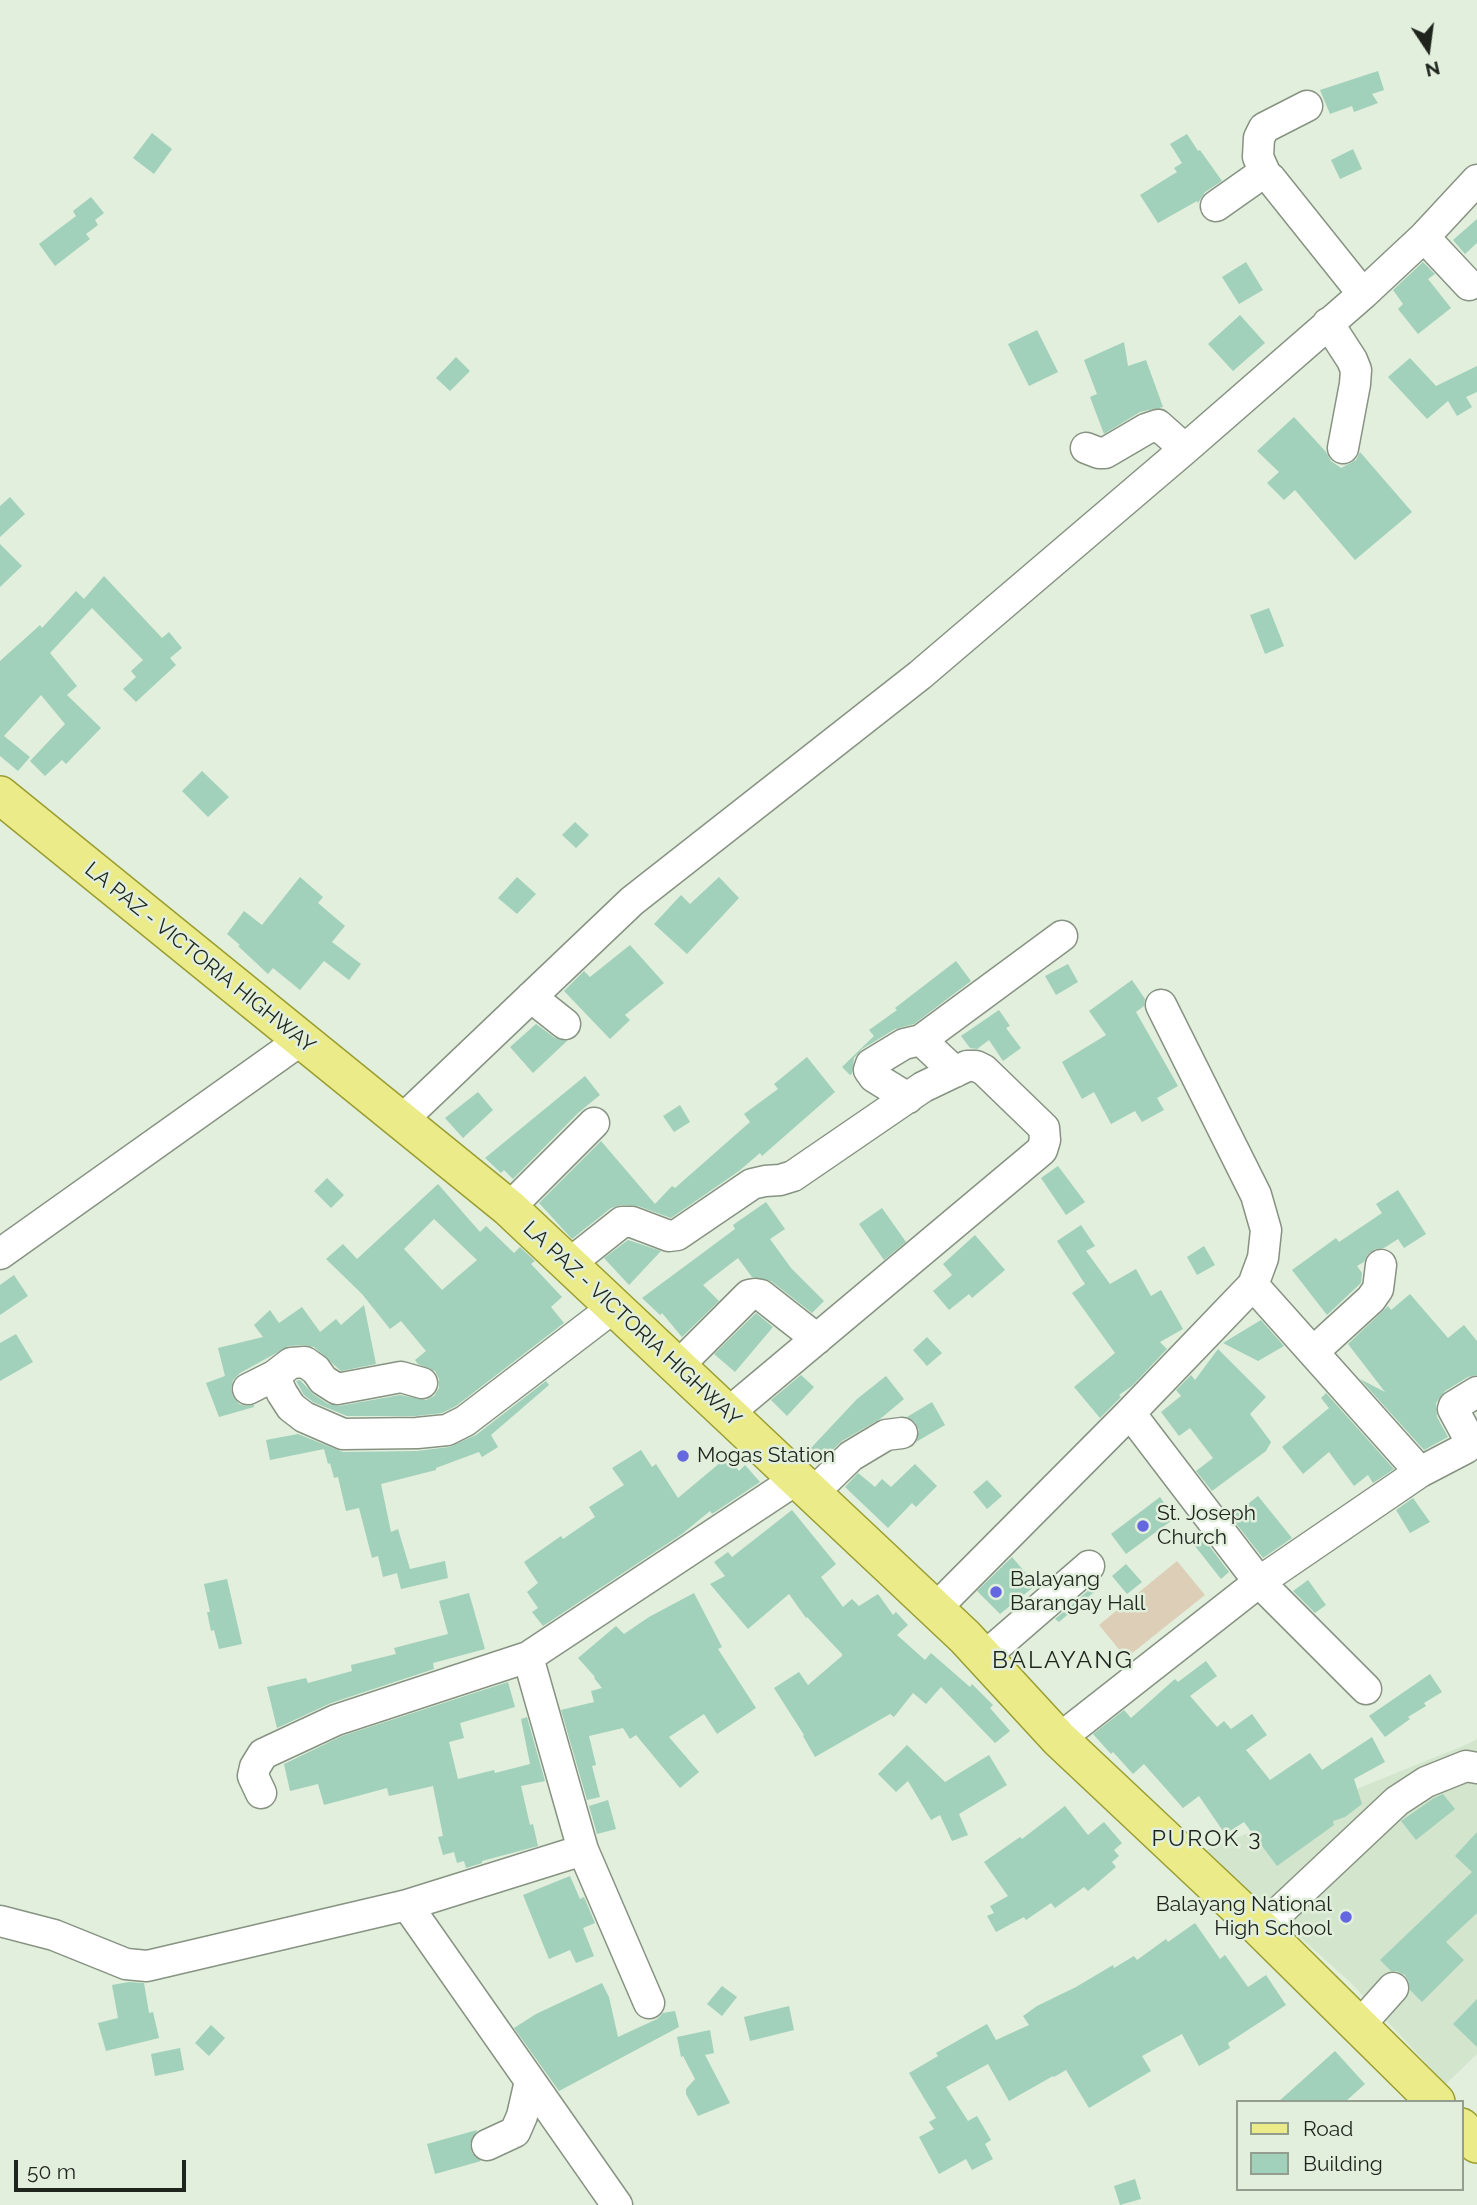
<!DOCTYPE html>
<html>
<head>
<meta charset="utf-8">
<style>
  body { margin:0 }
  #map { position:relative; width:1477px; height:2205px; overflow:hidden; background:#e1efdc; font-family:Raleway,sans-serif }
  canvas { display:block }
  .legend { position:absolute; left:1236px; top:2100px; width:228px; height:91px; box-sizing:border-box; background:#e1efdc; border:2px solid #939e90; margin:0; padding:9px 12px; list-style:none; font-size:21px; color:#1f241d }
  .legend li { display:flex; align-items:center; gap:14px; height:35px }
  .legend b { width:35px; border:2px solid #939e90 }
  .north { position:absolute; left:1393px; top:14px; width:70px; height:70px; -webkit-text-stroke:5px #e1efdc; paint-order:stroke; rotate:167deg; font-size:19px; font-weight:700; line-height:28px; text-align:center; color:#1f241d }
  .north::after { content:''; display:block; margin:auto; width:24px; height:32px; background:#1f241d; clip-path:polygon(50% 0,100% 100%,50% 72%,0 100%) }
  .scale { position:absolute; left:14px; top:2160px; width:172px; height:32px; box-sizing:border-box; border:4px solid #1f241d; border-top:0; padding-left:9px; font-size:21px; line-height:24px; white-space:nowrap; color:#1f241d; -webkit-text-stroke:5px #e1efdc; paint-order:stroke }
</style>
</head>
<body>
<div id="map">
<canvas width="1477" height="2205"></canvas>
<ul class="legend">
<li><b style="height:9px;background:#ebeb89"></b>Road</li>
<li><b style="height:19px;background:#a1d0bb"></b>Building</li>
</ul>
<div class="north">N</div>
<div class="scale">50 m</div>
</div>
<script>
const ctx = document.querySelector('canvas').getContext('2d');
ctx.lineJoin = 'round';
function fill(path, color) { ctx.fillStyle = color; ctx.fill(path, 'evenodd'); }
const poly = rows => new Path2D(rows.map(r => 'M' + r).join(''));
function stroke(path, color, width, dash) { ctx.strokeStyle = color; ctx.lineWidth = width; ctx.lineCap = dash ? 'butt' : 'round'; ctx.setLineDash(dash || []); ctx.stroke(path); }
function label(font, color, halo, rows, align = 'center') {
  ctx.font = font + ' Raleway,sans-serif'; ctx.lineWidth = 5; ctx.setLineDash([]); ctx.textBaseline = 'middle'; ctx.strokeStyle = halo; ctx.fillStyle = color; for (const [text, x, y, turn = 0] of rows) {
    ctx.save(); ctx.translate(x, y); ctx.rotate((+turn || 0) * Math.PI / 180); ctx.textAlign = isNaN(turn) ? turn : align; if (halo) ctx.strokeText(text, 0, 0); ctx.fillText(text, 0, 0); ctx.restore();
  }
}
fill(poly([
  [1477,1739,1477,2054,1446,2084,1350,1982,1204,1851,1465,1745]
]), '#d3e6cd');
fill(poly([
  [1177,1561,1205,1595,1126,1658,1099,1625]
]), '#ddcfb7');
fill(poly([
  [1378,71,1384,90,1372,94,1378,103,1354,112,1352,106,1330,114,1320,90],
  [152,133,172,149,154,174,133,158],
  [1187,134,1198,151,1200,150,1222,181,1205,192,1198,203,1197,201,1158,223,1140,195,1177,172,1174,168,1182,163,1170,144],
  [1353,149,1362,169,1340,179,1331,160],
  [91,197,104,213,95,220,98,225,86,234,90,239,55,266,39,244,76,216,73,211],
  [1477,219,1477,243,1465,254,1453,240],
  [1246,262,1263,290,1239,304,1222,277],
  [1423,262,1435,274,1428,279,1451,308,1418,334,1398,309,1403,304,1393,290],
  [1240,315,1265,343,1233,371,1208,344],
  [1037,330,1058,372,1029,386,1008,344],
  [1124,342,1128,366,1146,360,1163,407,1140,412,1104,434,1090,397,1097,394,1084,360],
  [456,357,470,371,450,391,436,378],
  [1410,358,1436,386,1477,366,1477,392,1466,397,1472,407,1457,416,1448,401,1427,419,1388,377],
  [1294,417,1326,452,1331,461,1341,468,1356,460,1360,452,1412,512,1355,560,1295,490,1284,500,1267,483,1279,472,1257,451],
  [10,497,25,514,0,537,0,506],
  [0,544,22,566,0,587],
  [104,576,162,638,169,632,182,648,170,658,176,665,136,702,123,689,136,677,131,671,143,660,92,608,50,653,77,686,67,695,101,728,66,764,62,760,45,776,30,761,65,724,41,695,4,736,30,757,18,771,0,756,0,661,40,625,42,628,76,591,84,599],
  [1269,608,1284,646,1265,654,1250,615],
  [202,771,229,797,208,817,182,791],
  [575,822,589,835,576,848,562,835],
  [300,877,323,897,318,903,345,926,332,942,361,964,349,980,324,961,300,990,273,968,268,974,238,946,240,945,227,934,244,911,262,925],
  [517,877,536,894,517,914,498,898],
  [719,877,739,898,687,954,654,924,681,895,690,904],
  [630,945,664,983,625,1015,630,1020,610,1039,564,991,584,971,590,977],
  [956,961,971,981,914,1024,895,1029,862,1049,854,1058,852,1074,850,1075,842,1067,874,1036,869,1030,897,1010,895,1008],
  [1068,964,1078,982,1056,995,1045,976],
  [1132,980,1145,999,1144,1006,1136,1012,1178,1086,1157,1098,1164,1110,1142,1122,1135,1111,1111,1124,1094,1092,1082,1099,1062,1062,1106,1035,1089,1011],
  [999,1010,1010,1026,1006,1028,1021,1048,1003,1061,989,1040,977,1049,970,1048,961,1036],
  [536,1024,555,1038,567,1041,533,1073,510,1047],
  [807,1057,835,1092,762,1156,760,1153,739,1171,671,1218,638,1206,621,1205,611,1208,572,1239,539,1203,601,1141,655,1204,672,1186,675,1188,750,1122,744,1114,778,1089,774,1084],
  [585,1076,600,1095,578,1113,513,1179,504,1170,501,1173,485,1158],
  [478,1092,493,1110,463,1138,445,1118],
  [680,1105,690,1122,674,1132,663,1116],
  [1058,1166,1085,1202,1066,1215,1041,1178],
  [327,1178,344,1195,331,1208,314,1191],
  [438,1184,480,1232,486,1226,514,1253,520,1247,535,1261,531,1264,562,1297,551,1307,564,1323,456,1406,442,1413,416,1416,347,1416,313,1402,304,1395,296,1381,300,1380,313,1394,328,1404,339,1406,400,1395,426,1400,434,1396,439,1388,439,1379,435,1371,418,1364,415,1360,426,1351,401,1321,390,1329,362,1294,326,1259,343,1244,357,1259],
  [434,1219,477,1260,442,1290,404,1249],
  [1398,1190,1426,1234,1404,1248,1398,1239,1384,1248,1375,1249,1368,1254,1364,1262,1357,1266,1362,1273,1361,1283,1327,1315,1292,1270,1336,1238,1339,1242,1382,1213,1376,1204],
  [766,1202,785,1229,770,1239,791,1268,824,1301,812,1313,771,1281,752,1277,738,1258,703,1285,719,1301,682,1337,662,1313,660,1315,642,1298,735,1229,733,1225],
  [882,1208,906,1242,884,1260,859,1224],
  [1081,1225,1095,1246,1086,1251,1110,1284,1136,1269,1151,1296,1161,1290,1183,1329,1160,1342,1167,1349,1132,1386,1119,1395,1121,1397,1100,1418,1074,1387,1115,1353,1072,1293,1085,1284,1057,1241],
  [975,1235,1005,1270,972,1298,969,1294,949,1310,933,1291,952,1275,943,1264],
  [628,1240,661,1251,629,1285,604,1258],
  [1204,1246,1215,1265,1197,1275,1187,1257],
  [14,1275,28,1296,0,1315,0,1285],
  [1410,1294,1448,1338,1464,1325,1477,1341,1477,1375,1468,1377,1445,1391,1436,1403,1437,1417,1448,1437,1424,1450,1360,1379,1385,1392,1348,1344,1388,1306,1391,1310],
  [364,1305,376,1364,341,1371,314,1347,304,1345,289,1346,240,1373,233,1380,231,1389,233,1397,239,1404,246,1406,254,1405,254,1407,219,1417,206,1383,225,1376,218,1348,263,1337,254,1325,270,1310,279,1323,302,1307,320,1332,336,1319,341,1325],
  [756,1313,773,1327,735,1372,714,1354],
  [1261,1320,1284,1346,1258,1361,1223,1343],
  [16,1334,33,1362,0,1381,0,1343],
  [927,1337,942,1353,927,1366,913,1350],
  [1218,1349,1266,1397,1250,1414,1271,1442,1266,1451,1212,1491,1196,1471,1213,1458,1190,1428,1179,1436,1161,1412,1181,1396,1176,1390,1191,1375,1195,1380],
  [801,1375,814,1387,787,1416,771,1400],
  [886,1376,904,1399,880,1419,842,1441,823,1459,811,1448,857,1399],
  [546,1381,549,1385,491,1435,498,1447,482,1457,479,1452,436,1468,436,1470,381,1484,391,1532,398,1529,410,1569,445,1561,448,1578,401,1589,397,1573,383,1577,378,1556,372,1558,359,1508,346,1511,338,1477,334,1478,330,1463,328,1464,324,1449,270,1460,266,1440,298,1434,343,1452,417,1451,449,1447,476,1435],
  [1326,1393,1394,1469,1373,1483,1368,1475,1354,1486,1329,1452,1303,1474,1282,1447,1329,1408,1321,1398],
  [932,1402,945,1425,916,1442,919,1430,915,1422,907,1417],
  [641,1450,652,1467,656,1464,678,1498,727,1457,739,1471,745,1465,760,1482,712,1514,710,1511,682,1534,543,1626,532,1612,538,1608,527,1592,538,1583,524,1562,561,1536,563,1539,595,1517,589,1507,624,1485,612,1468],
  [915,1464,937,1486,916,1507,912,1503,888,1528,845,1487,858,1473,875,1487,882,1479,891,1487],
  [987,1480,1002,1496,987,1509,973,1492],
  [1258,1496,1292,1538,1263,1558,1231,1517],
  [1160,1497,1175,1518,1126,1554,1111,1534],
  [1413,1498,1430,1522,1410,1533,1396,1510],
  [792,1510,836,1564,821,1577,843,1607,852,1599,859,1606,878,1594,893,1615,896,1612,908,1625,897,1635,925,1660,931,1653,970,1687,972,1684,993,1705,990,1708,1010,1731,995,1743,941,1687,926,1704,913,1693,894,1717,890,1714,815,1757,803,1736,804,1735,774,1688,799,1672,808,1685,842,1656,842,1654,807,1617,806,1618,789,1594,748,1629,710,1584,725,1576,714,1562,728,1552,732,1557],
  [1204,1539,1229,1572,1221,1579,1195,1546],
  [1012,1557,1036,1585,1000,1614,977,1591],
  [1126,1564,1142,1582,1127,1594,1112,1576],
  [227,1579,242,1644,219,1649,214,1630,211,1631,207,1612,210,1612,204,1584],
  [1308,1580,1326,1605,1315,1613,1293,1591],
  [1097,1583,1100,1587,1059,1622,1055,1619],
  [469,1593,485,1649,433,1663,434,1669,331,1703,277,1728,267,1687,306,1678,308,1683,352,1671,351,1665,396,1654,394,1648,448,1634,439,1601],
  [694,1593,722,1647,718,1649,756,1708,717,1734,704,1714,669,1737,699,1772,680,1788,636,1735,630,1739,623,1728,589,1736,596,1765,592,1766,600,1797,587,1800,561,1710,594,1702,591,1691,602,1688,594,1678,595,1677,578,1658,616,1626,624,1634,649,1617],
  [1206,1661,1217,1676,1190,1696,1217,1727,1224,1721,1231,1729,1252,1714,1267,1735,1246,1750,1270,1780,1310,1753,1322,1770,1372,1737,1385,1762,1354,1779,1362,1804,1345,1817,1333,1821,1334,1825,1277,1866,1244,1822,1225,1834,1199,1796,1183,1808,1144,1764,1133,1774,1113,1752,1111,1754,1093,1734,1124,1710,1131,1718,1175,1679,1178,1682],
  [1430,1674,1442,1692,1424,1703,1426,1706,1408,1717,1410,1719,1385,1737,1369,1716],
  [508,1682,515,1707,460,1723,464,1738,449,1742,458,1779,494,1770,495,1773,530,1764,521,1719,527,1717,545,1781,521,1786,530,1825,533,1824,538,1846,482,1861,482,1863,466,1868,464,1861,457,1863,454,1852,443,1855,438,1837,443,1836,433,1786,389,1796,387,1788,324,1805,318,1784,290,1791,284,1764,342,1736],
  [907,1745,945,1782,989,1755,1007,1785,959,1814,968,1835,952,1841,940,1815,931,1820,908,1781,896,1792,878,1774],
  [1443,1794,1455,1809,1416,1840,1401,1821,1434,1798],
  [608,1800,616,1829,597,1834,589,1806],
  [1065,1806,1088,1835,1104,1822,1122,1843,1114,1850,1119,1856,1112,1862,1116,1867,1088,1891,1084,1887,1055,1908,1051,1903,1026,1920,1024,1917,996,1932,987,1916,994,1913,990,1906,1008,1896,984,1862,1020,1837,1022,1839],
  [1477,1832,1477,1913,1446,1942,1464,1960,1422,2002,1410,1990,1409,1982,1405,1975,1397,1971,1391,1971,1380,1960,1472,1872,1455,1856],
  [570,1876,580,1899,584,1897,595,1923,583,1928,594,1956,576,1963,570,1950,549,1959,523,1895],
  [1195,1923,1220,1959,1225,1955,1248,1987,1266,1975,1286,2005,1228,2043,1230,2048,1199,2066,1182,2034,1142,2056,1151,2071,1089,2108,1066,2070,1054,2077,1053,2076,1009,2101,988,2064,946,2087,968,2121,977,2116,991,2140,985,2144,993,2159,972,2170,966,2159,939,2174,919,2137,934,2129,929,2122,936,2118,909,2073,938,2056,936,2053,987,2024,996,2040,1029,2025,1023,2016,1037,2006,1076,1987,1113,1965,1114,1968,1134,1956,1137,1960,1166,1939,1168,1942],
  [129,1982,144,1983,149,2013,153,2012,159,2038,106,2051,98,2023,118,2018,112,1985],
  [602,1983,609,1997,618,2037,657,2019,663,2013,675,2011,679,2027,559,2091,514,2028,536,2014],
  [722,1986,737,1997,722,2016,707,2004],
  [1477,1999,1477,2047,1453,2024],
  [789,2006,794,2030,750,2041,744,2017],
  [211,2025,225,2038,209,2056,195,2043],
  [710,2030,714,2053,705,2055,730,2103,698,2116,686,2094,686,2089,695,2079,683,2056,681,2057,677,2037],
  [180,2048,184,2070,155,2076,151,2054],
  [1335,2051,1365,2084,1345,2102,1278,2102],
  [477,2130,470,2144,472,2153,481,2161,435,2174,427,2144],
  [1135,2179,1141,2199,1120,2205,1114,2186]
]), '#a1d0bb');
const minor = poly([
  [1266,175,1258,157,1259,138,1264,128,1307,106],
  [1216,206,1260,175,1266,175,1271,179,1363,294],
  [1424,237,1469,285],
  [1328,323,1352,360,1356,370,1355,384,1343,448],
  [1086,448,1099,453,1105,453,1146,429,1158,425,1185,449],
  [531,997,565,1024],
  [1161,1005,1256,1195,1266,1230,1263,1258,1253,1285],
  [921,1040,1062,936],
  [908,1098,874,1077,869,1070,871,1064,904,1044,921,1040,955,1072],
  [401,1121,632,901,920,675,1185,449,1363,294,1424,237,1477,180],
  [509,1208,594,1123],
  [0,1254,301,1040],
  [569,1264,622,1222,632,1222,669,1236,677,1235,752,1184,765,1181,780,1180,793,1176,923,1087,967,1066,976,1066,984,1070,1044,1128,1045,1140,1042,1150,727,1414],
  [1313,1352,1371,1299,1378,1289,1381,1265],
  [677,1367,749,1295,755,1294,761,1295,817,1339],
  [274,1376,282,1393,291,1407,304,1417,343,1434,417,1433,447,1430,465,1421,614,1307],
  [248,1389,274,1376,291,1363,305,1362,316,1370,323,1380,337,1389,401,1377,422,1383],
  [1130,1413,1259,1582,1366,1689],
  [1420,1472,1466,1448,1468,1441,1467,1435,1453,1409,1454,1406,1477,1392],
  [812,1494,851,1456,886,1435,902,1433],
  [935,1609,1130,1413,1253,1285,1420,1472,1259,1582,1059,1739],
  [528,1657,583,1850,407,1905,617,2205],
  [984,1657,1089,1566],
  [261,1793,253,1776,255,1767,263,1754,336,1720,528,1657,797,1479],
  [583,1850,649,2003],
  [0,1921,54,1935,126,1964,147,1966,407,1905],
  [1261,1929,1397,1801,1426,1782,1466,1766,1477,1768],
  [1359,2026,1393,1988],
  [487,2145,515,2132,522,2116,530,2081]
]);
const major = poly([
  [0,795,509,1208,965,1637,1059,1739,1261,1929,1436,2102],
  [1461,2127,1477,2144]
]);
stroke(minor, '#879382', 33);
stroke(major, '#9a9d30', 40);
stroke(minor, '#fff', 30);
stroke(major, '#ebeb89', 37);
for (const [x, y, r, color] of [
  [683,1456,7,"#6567e0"],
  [1143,1526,7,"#6567e0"],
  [996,1592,7,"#6567e0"],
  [1346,1917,7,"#6567e0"]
]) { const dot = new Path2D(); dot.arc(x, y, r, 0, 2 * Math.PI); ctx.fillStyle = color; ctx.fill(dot); stroke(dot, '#e1efdc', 2.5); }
label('21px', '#1f241d', '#e1efdc', [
  ["LA PAZ - VICTORIA HIGHWAY",200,958,39],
  ["LA PAZ - VICTORIA HIGHWAY",632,1324,43]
]);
label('21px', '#1f241d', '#e1efdc', [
  ["Mogas Station",697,1456],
  ["St. Joseph",1157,1514],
  ["Church",1157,1538],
  ["Balayang",1010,1580],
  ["Barangay Hall",1010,1604],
  ["Balayang National",1332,1905,"right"],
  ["High School",1332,1929,"right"]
], 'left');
ctx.letterSpacing = '2px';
label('23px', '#1f241d', '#e1efdc', [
  ["PUROK 3",1207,1839]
]);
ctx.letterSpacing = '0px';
ctx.letterSpacing = '2px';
label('24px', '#1f241d', '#e1efdc', [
  ["BALAYANG",1063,1661]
]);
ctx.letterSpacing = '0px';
</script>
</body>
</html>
